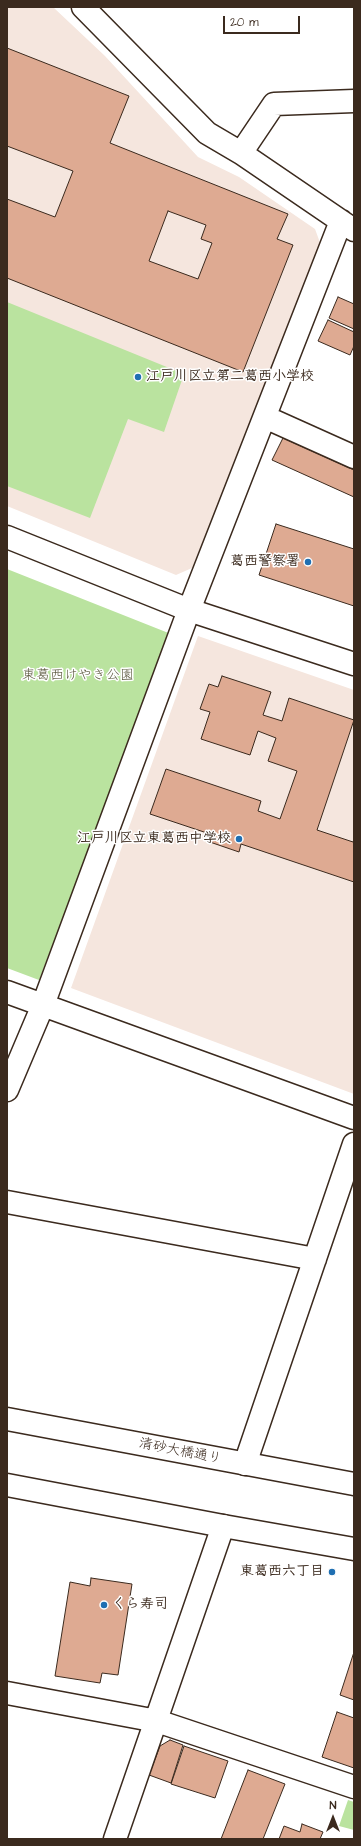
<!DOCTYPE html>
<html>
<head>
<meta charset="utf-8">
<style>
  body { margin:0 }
  #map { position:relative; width:361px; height:1846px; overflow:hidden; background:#fff; font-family:"Architects Daughter",sans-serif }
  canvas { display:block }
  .frame { position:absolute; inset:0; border:8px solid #3b2a1e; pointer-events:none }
  .north { position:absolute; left:313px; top:1798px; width:40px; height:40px; -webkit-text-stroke:3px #fff; paint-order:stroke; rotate:0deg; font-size:11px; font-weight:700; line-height:16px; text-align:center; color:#3b2a1e }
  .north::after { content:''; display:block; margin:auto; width:14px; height:18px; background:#3b2a1e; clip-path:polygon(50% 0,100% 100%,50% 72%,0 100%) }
  .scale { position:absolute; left:223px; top:16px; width:77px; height:18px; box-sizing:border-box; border:2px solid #3b2a1e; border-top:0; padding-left:5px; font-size:12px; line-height:14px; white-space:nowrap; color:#3b2a1e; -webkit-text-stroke:3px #fff; paint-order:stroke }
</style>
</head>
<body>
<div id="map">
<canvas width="361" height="1846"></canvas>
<div class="frame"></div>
<div class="north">N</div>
<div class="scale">20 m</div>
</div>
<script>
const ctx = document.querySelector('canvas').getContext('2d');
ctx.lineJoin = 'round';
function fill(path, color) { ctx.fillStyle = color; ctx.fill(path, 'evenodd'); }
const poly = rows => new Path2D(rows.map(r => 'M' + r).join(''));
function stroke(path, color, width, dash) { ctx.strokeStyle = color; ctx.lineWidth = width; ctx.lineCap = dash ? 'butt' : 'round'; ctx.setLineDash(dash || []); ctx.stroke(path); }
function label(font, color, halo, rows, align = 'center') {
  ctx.font = font + ' "Architects Daughter","Klee One",sans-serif'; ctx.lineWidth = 3; ctx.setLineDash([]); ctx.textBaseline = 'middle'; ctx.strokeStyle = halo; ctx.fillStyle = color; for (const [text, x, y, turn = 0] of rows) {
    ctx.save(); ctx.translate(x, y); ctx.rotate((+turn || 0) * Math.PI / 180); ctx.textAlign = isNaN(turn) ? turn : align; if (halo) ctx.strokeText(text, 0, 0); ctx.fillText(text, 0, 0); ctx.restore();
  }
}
fill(poly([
  [7,7,53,7,105,56,198,157,239,177,315,229,322,248,192,568,176,575,7,506],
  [198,636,354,690,354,1094,71,988]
]), '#f5e6de');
fill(poly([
  [7,302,184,374,164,432,128,419,90,518,7,486],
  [7,569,171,634,39,980,7,968],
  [348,1800,354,1802,354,1830,339,1826]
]), '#bae39f');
const building = poly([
  [7,48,129,96,110,143,288,214,277,239,293,245,243,372,7,278,7,199,55,217,73,171,7,146,7,48],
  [168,211,206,225,201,239,212,243,198,279,149,261,168,211],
  [338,297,354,304,354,329,329,318,338,297],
  [328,320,354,332,354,346,350,355,318,341,328,320],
  [283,438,354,470,354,497,272,460,283,438],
  [276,524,354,549,354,606,259,575,276,524],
  [222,676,271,692,263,715,282,721,289,698,354,720,317,830,353,842,354,840,354,882,241,844,239,852,204,840,207,833,150,814,166,769,261,801,258,811,280,819,297,771,268,761,276,738,258,731,250,755,201,739,210,712,200,709,209,684,218,687,222,676],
  [91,1578,132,1584,118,1675,102,1673,100,1683,55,1676,70,1582,90,1586,91,1578],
  [354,1652,354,1700,340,1695,354,1652],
  [337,1712,354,1718,354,1768,322,1757,337,1712],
  [170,1740,183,1745,171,1783,149,1775,160,1746,170,1740],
  [184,1746,228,1761,215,1798,171,1784,184,1746],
  [248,1770,285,1784,263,1839,221,1839,248,1770],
  [302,1824,323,1832,320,1839,279,1839,284,1826,300,1832,302,1824]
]);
fill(building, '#deaa92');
stroke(building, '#3b2a1e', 1);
const street = poly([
  [83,7,207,133,241,153,354,230],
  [241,153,274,104,354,101],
  [265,417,354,457],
  [7,992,354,1118],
  [7,1090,43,1005,189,610,341,221],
  [7,1202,315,1259],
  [245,1464,354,1144],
  [7,1693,157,1721,354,1787],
  [115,1839,223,1526]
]);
const secondary = poly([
  [7,537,189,610,354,664],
  [7,1419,354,1484],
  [7,1485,223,1526,354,1549]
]);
stroke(street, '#3b2a1e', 25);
stroke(secondary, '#3b2a1e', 25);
stroke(street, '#fff', 22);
stroke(secondary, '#fff', 22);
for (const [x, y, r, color] of [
  [138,377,4,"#1f6fb2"],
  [308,562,4,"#1f6fb2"],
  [239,839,4,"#1f6fb2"],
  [332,1572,4,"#1f6fb2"],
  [104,1605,4,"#1f6fb2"]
]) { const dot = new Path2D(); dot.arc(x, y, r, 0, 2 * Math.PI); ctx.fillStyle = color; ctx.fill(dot); stroke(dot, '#fff', 1.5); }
label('bold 14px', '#3b2a1e', '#fff', [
  ["江戸川区立第二葛西小学校",146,377,"left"],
  ["葛西警察署",300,562],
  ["江戸川区立東葛西中学校",231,839],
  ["東葛西六丁目",324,1572],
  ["くら寿司",112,1605,"left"]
], 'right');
label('14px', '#5b583e', '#fff', [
  ["東葛西けやき公園",78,676]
]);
label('14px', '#3b2a1e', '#fff', [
  ["清砂大橋通り",180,1452,11]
]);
</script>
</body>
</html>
